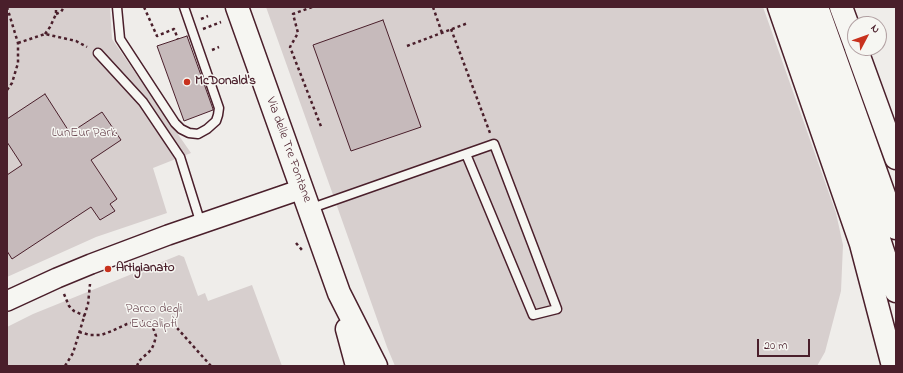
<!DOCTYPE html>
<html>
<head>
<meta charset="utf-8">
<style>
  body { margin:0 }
  #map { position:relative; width:903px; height:373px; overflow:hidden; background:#efedea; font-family:"Indie Flower",sans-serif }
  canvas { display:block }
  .frame { position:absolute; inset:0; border:8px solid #4a1f2b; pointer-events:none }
  .north { position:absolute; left:847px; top:16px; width:40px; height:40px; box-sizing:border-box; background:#f6f6f2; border:1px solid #b1a0a2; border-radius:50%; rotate:49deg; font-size:11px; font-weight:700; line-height:16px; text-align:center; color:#4a1f2b }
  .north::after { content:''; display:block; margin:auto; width:14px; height:18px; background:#c8321e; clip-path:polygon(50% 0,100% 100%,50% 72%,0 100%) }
  .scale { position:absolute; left:757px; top:339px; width:53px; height:18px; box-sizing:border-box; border:2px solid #4a1f2b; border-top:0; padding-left:5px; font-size:12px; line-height:14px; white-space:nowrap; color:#4a1f2b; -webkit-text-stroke:3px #f6f6f2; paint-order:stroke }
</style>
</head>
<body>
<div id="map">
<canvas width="903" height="373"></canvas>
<div class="frame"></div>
<div class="north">N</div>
<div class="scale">20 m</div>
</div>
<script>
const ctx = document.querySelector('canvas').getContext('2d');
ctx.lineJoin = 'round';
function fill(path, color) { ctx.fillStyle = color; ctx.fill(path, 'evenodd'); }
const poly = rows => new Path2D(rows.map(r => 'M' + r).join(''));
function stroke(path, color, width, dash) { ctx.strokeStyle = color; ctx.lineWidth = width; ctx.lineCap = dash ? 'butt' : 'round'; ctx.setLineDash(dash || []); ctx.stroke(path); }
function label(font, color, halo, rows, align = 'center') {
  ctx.font = font + ' "Indie Flower",sans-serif'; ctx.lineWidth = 3; ctx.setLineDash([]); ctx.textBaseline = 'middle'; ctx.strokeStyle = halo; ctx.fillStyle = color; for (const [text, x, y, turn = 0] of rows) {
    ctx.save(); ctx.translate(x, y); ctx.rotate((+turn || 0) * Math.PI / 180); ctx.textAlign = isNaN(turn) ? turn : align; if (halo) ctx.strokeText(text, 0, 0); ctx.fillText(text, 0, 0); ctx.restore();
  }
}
fill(poly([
  [7,7,110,7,112,39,191,153,153,168,167,213,96,237,7,277],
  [266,7,763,7,836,213,843,245,841,291,825,352,817,366,395,366,387,347,332,192],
  [179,255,184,257,198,296,205,293,208,301,252,285,282,366,7,366,7,327,33,314]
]), '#d7cfce');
const building = poly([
  [383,20,421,127,351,151,313,45,383,20],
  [187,36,213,109,213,110,184,121,157,46,187,36],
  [45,94,70,133,102,112,121,140,91,160,117,199,110,204,115,211,100,220,91,207,12,259,7,251,7,175,22,165,7,142,7,119,45,94]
]);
fill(building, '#c6babb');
stroke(building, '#4a1f2b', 1);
const service = poly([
  [117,7,120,39,175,123,181,129,189,133,198,134,207,129,216,121,218,115,219,108,184,7],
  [98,53,143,102,180,157,201,224],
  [309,209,494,144,557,309,533,315,466,154]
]);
const tertiary = poly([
  [7,301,57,278,91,264,168,235,302,189]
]);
const secondary = poly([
  [237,7,339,293,376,366],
  [347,329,357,366]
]);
const trunk = poly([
  [779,7,861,244,893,366],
  [796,7,873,221,896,291],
  [817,7,896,228],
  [841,7,855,45],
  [856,48,896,158]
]);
stroke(service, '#4a1f2b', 11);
stroke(tertiary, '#4a1f2b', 22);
stroke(secondary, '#4a1f2b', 25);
stroke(trunk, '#4a1f2b', 25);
stroke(poly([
  [144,7,157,36,174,29,178,39],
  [312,7,293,14,298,33,290,47,322,129],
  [433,7,442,33],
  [56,14,61,12,64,7],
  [201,19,208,16],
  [203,29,221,22],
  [451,29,490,133],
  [45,34,50,27,56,14,56,7],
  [18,43,45,34,76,41,87,47],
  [407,46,468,23],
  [212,50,219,47],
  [7,90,12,83,18,63,18,43,7,7],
  [296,243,302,250],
  [64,294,69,306,74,311,85,316],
  [79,332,90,335,101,335,112,331,127,324,135,322,151,321,171,325,177,328,211,366],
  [65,366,73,353,88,304,90,284],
  [137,366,139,361,151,350,154,344,156,336,151,322]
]), '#4a1f2b', 2.5, [3, 3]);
stroke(service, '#f6f6f2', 8);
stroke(tertiary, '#f6f6f2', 19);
stroke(secondary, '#f6f6f2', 22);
stroke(trunk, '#f6f6f2', 22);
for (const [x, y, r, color] of [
  [187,82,4,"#c8321e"],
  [108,269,4,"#c8321e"]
]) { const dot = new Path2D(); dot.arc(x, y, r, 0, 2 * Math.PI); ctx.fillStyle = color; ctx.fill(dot); stroke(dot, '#f6f6f2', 1.5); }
label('bold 13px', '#4a1f2b', '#f6f6f2', [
  ["McDonald's",195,82],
  ["Artigianato",116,269]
], 'left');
label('13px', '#6d4b54', '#f6f6f2', [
  ["LunEur Park",84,134],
  ["Parco degli",154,310],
  ["Eucalipti",154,325]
]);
label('13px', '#4a1f2b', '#f6f6f2', [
  ["Via delle Tre Fontane",288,150,70]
]);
</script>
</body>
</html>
